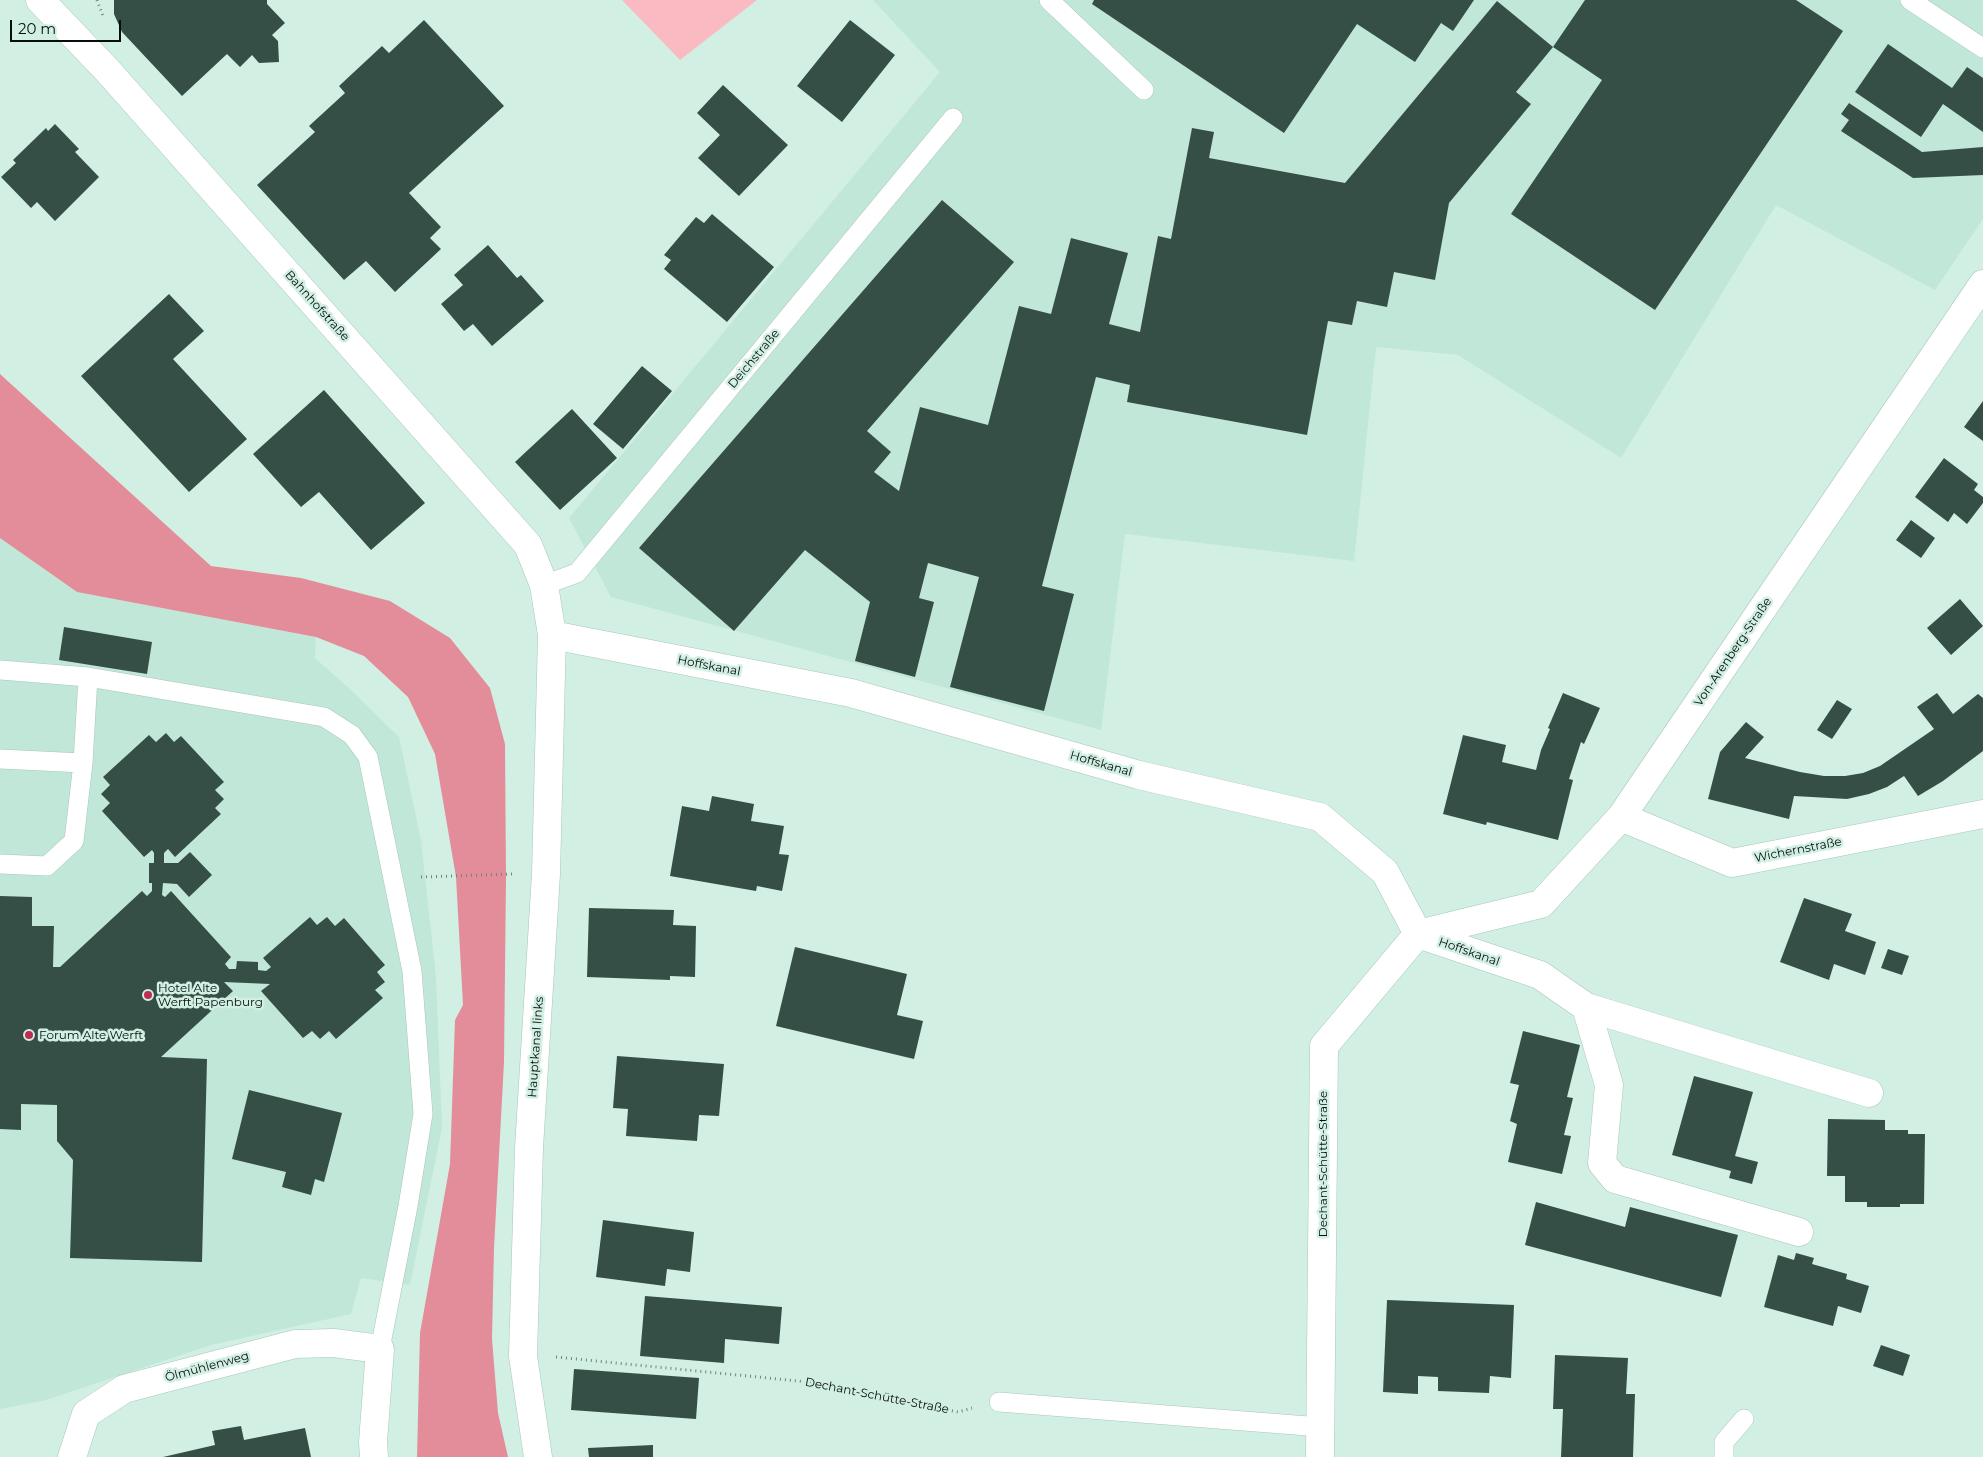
<!DOCTYPE html>
<html>
<head>
<meta charset="utf-8">
<style>
  body { margin:0 }
  #map { position:relative; width:1983px; height:1457px; overflow:hidden; background:#d2efe4; font-family:Montserrat,sans-serif }
  canvas { display:block }
  .scale { position:absolute; left:10px; top:20px; width:111px; height:22px; box-sizing:border-box; border:2px solid #050e0a; border-top:0; padding-left:6px; font-size:15px; line-height:18px; white-space:nowrap; color:#050e0a; -webkit-text-stroke:4px #d2efe4; paint-order:stroke }
</style>
</head>
<body>
<div id="map">
<canvas width="1983" height="1457"></canvas>
<div class="scale">20 m</div>
</div>
<script>
const ctx = document.querySelector('canvas').getContext('2d');
ctx.lineJoin = 'round';
function fill(path, color) { ctx.fillStyle = color; ctx.fill(path, 'evenodd'); }
const poly = rows => new Path2D(rows.map(r => 'M' + r).join(''));
function stroke(path, color, width, dash) { ctx.strokeStyle = color; ctx.lineWidth = width; ctx.lineCap = dash ? 'butt' : 'round'; ctx.setLineDash(dash || []); ctx.stroke(path); }
function label(font, color, halo, rows, align = 'center') {
  ctx.font = font + ' Montserrat,sans-serif'; ctx.lineWidth = 5; ctx.setLineDash([]); ctx.textBaseline = 'middle'; ctx.strokeStyle = halo; ctx.fillStyle = color; for (const [text, x, y, turn = 0] of rows) {
    ctx.save(); ctx.translate(x, y); ctx.rotate((+turn || 0) * Math.PI / 180); ctx.textAlign = isNaN(turn) ? turn : align; if (halo) ctx.strokeText(text, 0, 0); ctx.fillText(text, 0, 0); ctx.restore();
  }
}
fill(poly([
  [873,0,1983,0,1983,219,1935,290,1776,205,1621,458,1458,355,1376,347,1354,561,1125,534,1101,730,611,597,569,518,940,72],
  [0,538,77,592,316,637,315,658,351,690,399,737,421,840,436,977,442,1128,410,1285,361,1278,351,1314,211,1345,46,1400,0,1409]
]), '#c0e7d8');
fill(poly([
  [622,0,757,0,680,60]
]), '#f9bac2');
fill(poly([
  [0,374,211,566,301,578,390,601,450,638,490,688,505,744,506,879,504,1062,494,1248,492,1339,498,1413,508,1457,417,1457,420,1333,450,1164,455,1020,463,1005,456,877,435,754,408,697,364,656,316,637,77,592,0,538]
]), '#e48d9a');
fill(poly([
  [114,0,267,0,267,4,285,23,272,35,278,41,279,62,259,63,252,55,240,67,227,54,182,96,122,32,114,14],
  [1094,0,1474,0,1453,31,1441,23,1415,62,1357,24,1284,133,1092,4],
  [1585,0,1796,0,1843,31,1655,310,1511,214,1602,80,1553,47],
  [1497,1,1553,47,1516,92,1531,104,1449,203,1435,280,1394,272,1387,307,1357,301,1352,325,1328,321,1307,435,1127,402,1130,385,1096,377,1042,586,1074,594,1044,711,950,687,979,577,928,563,919,598,934,602,915,677,855,661,870,602,805,550,734,631,639,548,942,200,1014,262,867,431,891,452,874,472,899,491,920,407,988,425,1019,306,1051,314,1071,238,1128,253,1109,324,1140,332,1158,236,1171,239,1192,128,1214,132,1209,158,1345,183],
  [424,20,504,106,409,193,441,227,430,238,441,249,395,292,366,261,344,280,257,185,315,132,309,126,345,93,339,86,382,46,389,53],
  [850,20,895,55,842,122,797,86],
  [1888,44,1952,88,1967,67,1983,78,1983,132,1943,104,1921,137,1855,92],
  [723,85,788,145,739,196,698,158,720,135,697,113],
  [1849,103,1922,152,1983,147,1983,175,1913,178,1841,131,1849,120,1841,114],
  [55,124,79,149,75,152,99,177,55,221,37,202,31,208,1,177,16,163,13,160,46,128,48,131],
  [712,214,774,267,727,322,664,269,671,260,664,255,696,217,704,223],
  [488,245,517,278,521,275,544,301,492,346,473,324,464,331,441,304,463,285,454,275],
  [169,294,204,331,173,359,247,439,189,492,81,376],
  [642,366,672,391,623,449,593,424],
  [324,390,425,503,371,550,319,492,301,507,253,454],
  [1983,401,1983,441,1964,427],
  [572,409,617,458,560,510,515,462],
  [1944,458,1978,484,1974,490,1983,497,1983,503,1967,524,1954,513,1948,522,1915,497],
  [1911,520,1935,538,1921,558,1896,540],
  [1960,599,1983,626,1951,655,1927,628],
  [64,627,152,642,147,674,59,660],
  [1563,693,1600,708,1584,744,1581,742,1569,779,1573,780,1558,840,1487,822,1486,825,1443,814,1463,735,1506,745,1502,762,1536,770,1541,750,1550,729,1548,728],
  [1937,693,1953,714,1978,694,1983,698,1983,751,1943,781,1918,796,1904,776,1887,787,1869,794,1847,799,1794,796,1789,819,1708,799,1720,752,1746,722,1764,737,1745,758,1800,772,1824,776,1845,776,1863,773,1880,766,1934,729,1917,707],
  [1837,700,1852,709,1832,739,1817,730],
  [166,733,174,742,181,736,224,782,215,790,224,799,215,808,221,814,175,857,168,849,164,853,164,863,178,863,190,852,212,875,189,897,177,884,163,883,162,895,165,897,171,891,231,957,225,964,229,969,236,969,237,961,258,962,258,970,266,971,271,967,263,958,310,917,317,925,327,917,335,926,344,918,385,965,377,972,385,982,375,990,383,998,336,1039,329,1031,320,1039,312,1031,303,1038,261,991,270,984,224,982,233,991,161,1057,207,1059,202,1262,70,1258,73,1160,57,1141,57,1105,21,1104,21,1130,0,1129,0,896,32,897,32,926,54,926,53,967,60,967,142,891,147,896,152,891,152,883,149,883,149,863,154,863,154,853,152,850,144,857,102,811,110,803,101,794,110,785,103,777,149,735,156,742],
  [712,796,754,804,751,821,784,826,779,854,789,855,782,891,757,886,756,891,670,876,682,806,709,811],
  [1804,898,1852,914,1845,931,1876,942,1865,975,1834,964,1829,980,1780,962],
  [589,908,674,910,673,925,696,926,695,977,670,976,670,980,587,977],
  [795,947,907,974,897,1015,923,1021,914,1059,776,1026],
  [1888,949,1909,956,1902,975,1881,968],
  [1523,1031,1580,1045,1567,1097,1573,1098,1564,1135,1571,1136,1562,1174,1508,1162,1517,1124,1510,1121,1519,1085,1510,1083],
  [617,1056,724,1064,719,1116,699,1115,697,1141,626,1136,628,1109,613,1108],
  [1694,1076,1753,1092,1735,1156,1758,1162,1752,1184,1729,1178,1731,1171,1672,1155],
  [249,1090,342,1113,324,1182,315,1179,311,1195,282,1187,286,1172,232,1159],
  [1828,1119,1885,1120,1885,1130,1908,1130,1908,1134,1925,1134,1924,1204,1900,1204,1900,1207,1867,1207,1867,1202,1845,1202,1845,1176,1827,1176],
  [1536,1202,1625,1227,1630,1207,1738,1235,1721,1297,1525,1245],
  [603,1220,694,1232,690,1272,667,1269,665,1286,596,1277],
  [1796,1253,1814,1258,1812,1264,1847,1274,1846,1279,1869,1286,1861,1313,1838,1306,1833,1326,1764,1307,1778,1255,1794,1260],
  [645,1296,782,1307,779,1344,725,1339,724,1363,640,1356],
  [1387,1300,1514,1305,1511,1378,1490,1376,1489,1393,1438,1391,1438,1377,1418,1376,1418,1394,1383,1392],
  [1881,1345,1910,1355,1903,1376,1873,1366],
  [1555,1355,1628,1358,1626,1394,1635,1394,1633,1457,1561,1457,1563,1409,1553,1409],
  [574,1369,699,1378,696,1419,571,1410],
  [241,1426,244,1440,305,1428,311,1457,163,1457,215,1445,212,1431],
  [653,1445,653,1457,589,1457,588,1448]
]), '#364f46');
const service = poly([
  [1049,0,1144,90],
  [1910,0,1983,48],
  [544,585,577,573,953,118],
  [0,670,88,677,324,717,352,735,368,757,412,971,423,1114,408,1206,380,1349],
  [0,759,83,763],
  [0,864,47,866,74,841,83,763,88,677],
  [999,1402,1321,1427],
  [1724,1457,1724,1442,1744,1419]
]);
const minor = poly([
  [40,0,107,70,528,545,544,585,552,635,546,874,529,1148,523,1356,538,1457],
  [552,635,851,693,1139,775,1320,817,1385,872,1418,934,1540,975,1586,1007,1609,1085,1602,1163,1615,1179,1799,1232],
  [1621,817,1732,863,1983,814],
  [1418,934,1541,904,1621,817,1983,284],
  [1586,1007,1869,1093],
  [72,1457,86,1414,124,1389,295,1344,334,1343,380,1349,373,1442,374,1457],
  [1320,1457,1324,1046,1418,934]
]);
stroke(service, '#a9c6bb', 20);
stroke(minor, '#a9c6bb', 29);
stroke(poly([
  [97,0,103,16],
  [421,877,512,874],
  [556,1357,808,1382,958,1412,972,1408]
]), '#70837c', 3, [1, 4]);
stroke(service, '#fff', 19);
stroke(minor, '#fff', 28);
for (const [x, y, r, color] of [
  [148,995,5,"#bc2c53"],
  [29,1035,5,"#bc2c53"]
]) { const dot = new Path2D(); dot.arc(x, y, r, 0, 2 * Math.PI); ctx.fillStyle = color; ctx.fill(dot); stroke(dot, '#d2efe4', 2); }
label('12px', '#050e0a', '#d2efe4', [
  ["Bahnhofstraße",317,306,48],
  ["Deichstraße",754,359,-50],
  ["Von-Arenberg-Straße",1733,652,-56],
  ["Hoffskanal",709,666,11],
  ["Hoffskanal",1101,764,16],
  ["Wichernstraße",1798,850,-11],
  ["Hoffskanal",1469,952,19],
  ["Hauptkanal links",536,1047,-86],
  ["Dechant-Schütte-Straße",1323,1164,-90],
  ["Ölmühlenweg",207,1367,-15],
  ["Dechant-Schütte-Straße",877,1396,11]
]);
label('12px', '#050e0a', '#d2efe4', [
  ["Hotel Alte",158,988],
  ["Werft Papenburg",158,1002],
  ["Forum Alte Werft",39,1035]
], 'left');
</script>
</body>
</html>
